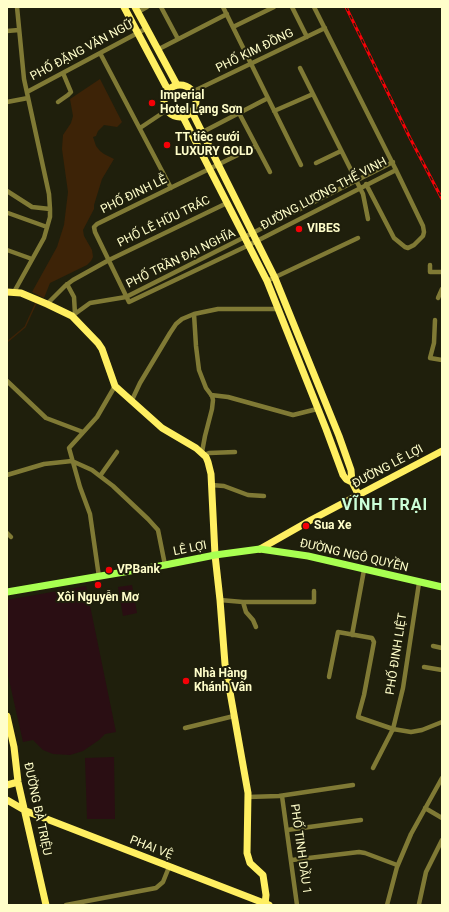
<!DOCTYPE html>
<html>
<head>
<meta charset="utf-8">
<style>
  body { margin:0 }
  #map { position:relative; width:449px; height:912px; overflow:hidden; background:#1f1f0c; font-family:Roboto,sans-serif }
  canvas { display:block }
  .frame { position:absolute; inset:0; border:8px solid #fffeca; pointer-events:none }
</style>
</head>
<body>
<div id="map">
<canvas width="449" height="912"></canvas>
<div class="frame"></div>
</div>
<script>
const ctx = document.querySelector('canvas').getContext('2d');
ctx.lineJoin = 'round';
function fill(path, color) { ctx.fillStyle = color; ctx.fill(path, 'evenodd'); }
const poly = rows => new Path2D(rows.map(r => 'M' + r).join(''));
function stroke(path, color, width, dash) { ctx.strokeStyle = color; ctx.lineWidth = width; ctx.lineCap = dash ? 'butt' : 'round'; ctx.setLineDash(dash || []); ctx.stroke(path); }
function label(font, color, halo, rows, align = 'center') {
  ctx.font = font + ' Roboto,sans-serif'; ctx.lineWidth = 4; ctx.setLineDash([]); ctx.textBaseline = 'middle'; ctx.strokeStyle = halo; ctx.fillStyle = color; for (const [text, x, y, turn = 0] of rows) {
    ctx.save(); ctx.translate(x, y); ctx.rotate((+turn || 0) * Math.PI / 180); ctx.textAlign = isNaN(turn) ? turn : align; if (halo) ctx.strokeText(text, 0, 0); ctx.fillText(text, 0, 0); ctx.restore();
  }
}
fill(poly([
  [132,585,137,613,123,616,118,587],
  [86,586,116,732,105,734,99,740,83,751,70,755,53,754,43,750,33,740,23,742,7,671,7,600],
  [114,757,115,819,87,819,85,758]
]), '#2a0e13');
fill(poly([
  [100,79,122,122,117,127,104,125,98,131,96,136,93,137,96,146,100,151,104,154,114,159,102,179,94,205,94,209,83,230,84,236,92,250,93,257,91,261,87,265,50,283,44,298,32,292,57,247,64,225,68,192,62,149,63,135,71,123,73,116,70,99]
]), '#3d2307');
stroke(poly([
  [7,342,25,327,36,303]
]), '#3d2307', 1.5);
stroke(poly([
  [161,7,178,39],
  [223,7,301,165],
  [292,7,307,37],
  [314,7,396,170,423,226,424,232,423,236,414,245,408,248,405,247,394,238,366,184],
  [138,12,147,7],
  [233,27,274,7],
  [7,31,19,30],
  [159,49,227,14],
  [100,53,171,188],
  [300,68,363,194,368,219],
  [194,91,325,28],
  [27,92,147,28],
  [7,102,28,98],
  [58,102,68,95,71,92,63,73],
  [274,111,313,94],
  [239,113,270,172],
  [140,128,167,110],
  [193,137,268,98],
  [256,146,97,224,94,227,95,232,129,302,249,245,396,170],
  [316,163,341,151],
  [7,191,32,207,50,209],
  [8,213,47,227],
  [7,250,32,259],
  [430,265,430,272,442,272],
  [267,281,358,238],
  [67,284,74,297,75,314],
  [14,292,44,238,50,217,50,209,49,194,24,79,17,7],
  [438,298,442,289],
  [47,304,65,286,73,280,109,260,227,203],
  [194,314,196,346,199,370,206,388,212,396,213,400,212,409,205,436,202,452],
  [72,316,90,303,126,297,393,162],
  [435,320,434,343,430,358,442,360],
  [7,381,46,418,83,432],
  [211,395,228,397,293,415,317,409],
  [132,400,140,383,170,333,176,324,182,319,194,314,218,309,277,309],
  [204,455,209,453,235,452],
  [7,475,44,464,72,461,92,470,113,486,148,519,158,530,165,565],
  [100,476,117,452],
  [211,485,224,486,248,495,264,496],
  [7,533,11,537],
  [99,577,90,514,80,487,69,448,97,417,115,386],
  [220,600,243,602,314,602,314,591],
  [243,602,246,612,253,620,256,627],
  [352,635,364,570],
  [433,646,442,648],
  [424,667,442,670],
  [329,677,338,632,372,638,374,642,364,695,358,717,393,729,411,732,422,730,442,722],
  [185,728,234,716],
  [373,768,393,729,403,688,419,583],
  [282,796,297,905],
  [248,797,279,796,353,785],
  [425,808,442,818],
  [287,830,361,820],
  [292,860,359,852,365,853,397,865],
  [419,904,426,872,442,840],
  [66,905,156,888,163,882,169,867],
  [387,905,397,867,411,834,442,778]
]), '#807a35', 4.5);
stroke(poly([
  [124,7,168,90],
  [135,7,177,85],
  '164 101a16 16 0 1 1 32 0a16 16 0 1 1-32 0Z',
  [192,112,275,278,339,436,351,470,352,482,359,496],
  [183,117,267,281,326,429,343,475,346,479,352,482],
  [7,292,21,293,47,304,72,316,98,343,102,349,115,386,162,428,196,448,206,457,208,462,211,474,215,555,220,600,225,664,248,793,247,853,250,863,263,875,266,895,265,905],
  [260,549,311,520,442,451],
  [7,716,14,747,18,782,46,905],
  [7,785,18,782],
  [7,800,26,811,269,905]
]), '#ffef61', 7);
stroke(poly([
  [7,592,165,565,215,555,260,549,308,556,442,587]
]), '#a8ff51', 7);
const rail = poly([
  [346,7,410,138,442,199]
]);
stroke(rail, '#f50007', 3);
stroke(rail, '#1f1f0c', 1.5, [4.5]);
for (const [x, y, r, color] of [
  [152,103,4,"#f50007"],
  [167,145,4,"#f50007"],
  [299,229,4,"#f50007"],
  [306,526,4,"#f50007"],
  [109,570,4,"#f50007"],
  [98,585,4,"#f50007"],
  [186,681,4,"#f50007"]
]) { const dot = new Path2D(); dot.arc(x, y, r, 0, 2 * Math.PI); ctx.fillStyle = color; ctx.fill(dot); stroke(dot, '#1f1f0c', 1.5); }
label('12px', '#fffeca', '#1f1f0c', [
  ["PHỐ ĐẶNG VĂN NGỮ",82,51,-28],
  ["PHỐ KIM ĐỒNG",255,51,-26],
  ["ĐƯỜNG LƯƠNG THẾ VINH",324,194,-28],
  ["PHỐ ĐINH LỄ",134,195,-26],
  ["PHỐ LÊ HỮU TRÁC",164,222,-26],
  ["PHỐ TRẦN ĐẠI NGHĨA",181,259,-26],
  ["ĐƯỜNG LÊ LỢI",388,467,-28],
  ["LÊ LỢI",190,549,-11],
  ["ĐƯỜNG NGÔ QUYỀN",354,556,13],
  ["PHỐ ĐINH LIỆT",397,654,-81],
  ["ĐƯỜNG BÀ TRIỆU",37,809,78],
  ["PHAI VỆ",151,848,21],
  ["PHỐ TINH DẦU 1",300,849,82]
]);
label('bold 12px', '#fffeca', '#1f1f0c', [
  ["Imperial",160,96],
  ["Hotel Lạng Sơn",160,110],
  ["TT tiêc cưới",175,138],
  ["LUXURY GOLD",175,152],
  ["VIBES",307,229],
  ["Sua Xe",314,526],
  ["VPBank",117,570],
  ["Xôi Nguyễn Mơ",98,598,"center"],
  ["Nhà Hàng",194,674],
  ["Khánh Vân",194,688]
], 'left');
ctx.letterSpacing = '1px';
label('bold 16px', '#ccffd8', '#1f1f0c', [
  ["VĨNH TRẠI",385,506]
]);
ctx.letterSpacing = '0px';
</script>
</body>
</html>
